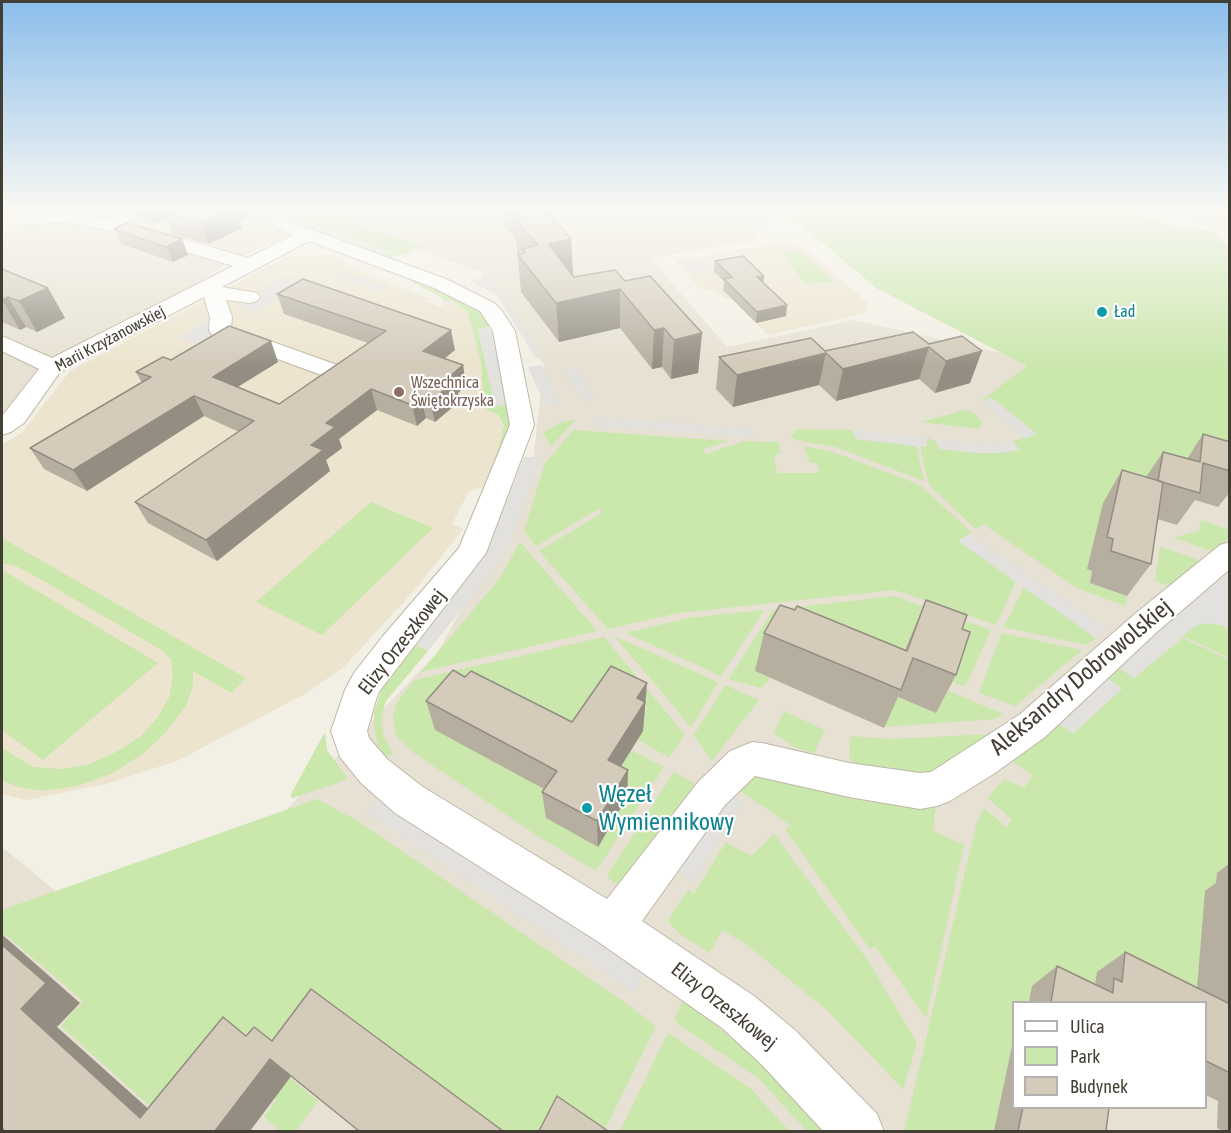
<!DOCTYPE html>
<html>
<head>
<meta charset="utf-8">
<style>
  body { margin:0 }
  #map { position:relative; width:1231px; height:1133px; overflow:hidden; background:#f2efe4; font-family:"Asap Condensed",sans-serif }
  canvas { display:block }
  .frame { position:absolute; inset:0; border:3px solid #443f34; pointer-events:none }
  .legend { position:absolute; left:1012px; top:1001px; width:195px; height:108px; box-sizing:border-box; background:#fff; border:2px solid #b4b2ae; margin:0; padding:8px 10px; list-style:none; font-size:18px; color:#443f34 }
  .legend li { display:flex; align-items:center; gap:12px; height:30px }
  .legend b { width:30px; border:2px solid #b4b2ae }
</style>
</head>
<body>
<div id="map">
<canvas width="1231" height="1133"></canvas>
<div class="frame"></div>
<ul class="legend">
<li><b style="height:8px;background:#fff"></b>Ulica</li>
<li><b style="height:16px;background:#cae7ac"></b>Park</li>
<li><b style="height:16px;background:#d4cbba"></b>Budynek</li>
</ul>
</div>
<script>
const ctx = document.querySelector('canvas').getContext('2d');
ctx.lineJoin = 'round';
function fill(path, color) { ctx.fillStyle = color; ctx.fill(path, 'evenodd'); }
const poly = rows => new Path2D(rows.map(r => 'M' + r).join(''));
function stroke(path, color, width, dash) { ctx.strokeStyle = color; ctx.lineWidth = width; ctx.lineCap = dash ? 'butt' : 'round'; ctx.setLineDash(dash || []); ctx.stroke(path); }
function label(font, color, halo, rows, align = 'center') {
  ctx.font = font + ' "Asap Condensed",sans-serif'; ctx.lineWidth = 4.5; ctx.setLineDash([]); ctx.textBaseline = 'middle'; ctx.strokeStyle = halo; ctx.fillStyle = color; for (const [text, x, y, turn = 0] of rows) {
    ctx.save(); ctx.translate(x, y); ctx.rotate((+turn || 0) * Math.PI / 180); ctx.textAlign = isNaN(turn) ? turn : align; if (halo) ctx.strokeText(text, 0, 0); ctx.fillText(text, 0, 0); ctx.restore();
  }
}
fill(poly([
  [2,210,776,210,753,241,650,258,727,347,853,320,1034,360,1229,441,1229,1131,2,1131,2,847,141,961,438,652,531,480,544,365,481,272,326,218,231,262,176,295,41,364,2,415],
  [1014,1002,1206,1002,1206,1108,1014,1108],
  [1162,210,1229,210,1229,235]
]), '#e6e1d2');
fill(poly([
  [780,242,801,245,868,303,865,313,768,335,731,298,725,299,716,291,700,289,675,261],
  [331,255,348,262,346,264,429,299,427,302,440,307,449,299,467,311,481,362,484,408,498,415,504,425,499,447,484,487,469,491,452,524,463,529,417,587,344,667,303,695,177,761,106,784,26,800,2,794,2,445,22,433,70,371,286,257]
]), '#ece4ce');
fill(poly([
  [277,210,304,210,422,245,406,254,387,258,382,256,390,252,298,219,293,213,283,216],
  [784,210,1126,210,1182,230,1213,229,1229,248,1229,490,1181,467,1087,569,1092,571,1090,583,1127,596,1125,606,1077,588,983,524,976,529,929,485,920,446,926,446,928,438,937,442,1019,450,1013,441,1036,434,992,398,981,401,1027,366,876,288],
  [788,250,801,252,835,282,805,284,784,254],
  [414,281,477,307,492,326,478,330,495,405,508,405,510,423,509,434,491,485,484,487,499,447,504,425,498,415,484,408,481,362,467,311,449,299,445,302,441,297,412,282],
  [965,410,974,413,982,422,979,429,921,422],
  [575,420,551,447,543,433,561,422],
  [797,429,850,430,853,432,856,439,916,446,924,481,836,447,795,440,791,436],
  [573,430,729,441,703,449,707,454,744,441,778,442,781,452,774,457,777,473,820,473,817,463,810,463,804,446,833,452,920,485,971,532,959,541,1016,581,996,625,895,590,678,613,608,629,539,551,602,513,600,508,536,546,524,531,545,464],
  [371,502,433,528,322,635,256,602],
  [1201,520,1229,530,1229,538,1214,552,1174,538,1199,531],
  [2,538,246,678,231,693,193,671,193,686,186,706,165,733,144,753,111,774,77,786,43,791,18,787,2,780,2,748,33,767,62,769,88,765,118,751,142,735,157,718,169,698,173,675,171,660,163,651,35,576,16,566,2,563],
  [520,542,597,631,421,672,500,578],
  [1160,547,1195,558,1200,563,1171,587,1155,581],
  [2,570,158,663,43,760,2,730],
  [1024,587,1026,589,1096,638,1086,645,1004,627],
  [894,596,991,630,965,687,947,680,909,639,904,650,765,641,759,652,765,655,755,671,771,678,761,688,729,679,773,610],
  [764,610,721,676,626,633,688,618],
  [1207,623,1222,625,1229,630,1229,658,1183,636,1195,626],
  [1002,633,1082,650,1015,706,979,693],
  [614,636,718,682,691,728,658,687],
  [604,637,685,735,669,757,638,740,636,727,648,708,634,701,553,794,597,847,627,797,614,778,631,750,664,767,596,871,541,838,414,753,396,736,393,715,396,704,414,680],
  [1183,638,1229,660,1229,878,1215,896,1195,1002,1093,1000,1014,1002,1013,1042,999,1106,1007,1111,1003,1131,904,1132,976,826,984,808,1006,827,1012,820,988,798,1004,779,1024,788,1033,776,1013,762,1055,721,1122,689,1106,677,1117,667,1134,678],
  [414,644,428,651,386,701,381,719,384,737,393,753,386,758,378,745,374,728,374,712,386,676],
  [725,685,759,700,712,761,694,735],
  [944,689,1003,714,995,719,884,727,895,696,936,713],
  [784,711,825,730,814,753,796,748,774,733],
  [325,732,327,750,348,779,293,798,290,796],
  [993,734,931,779,857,766,849,758,851,736,890,739],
  [757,770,936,805,933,831,964,845,926,1018,875,946,870,949,785,829,790,825,733,786],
  [674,772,695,784,642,860,619,885,608,878,608,874],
  [317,799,356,820,627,1004,656,1026,604,1131,501,1131,269,1049,247,1031,171,1125,61,1026,83,1001,6,935,2,938,2,910],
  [774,834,869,962,917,1043,903,1089,828,1011,746,944,722,930,710,953,680,934,668,921,688,890,694,894,726,842,751,856],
  [684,998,759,1062,829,1131,807,1131,759,1079,678,1024,675,1018],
  [670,1034,751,1089,789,1131,620,1131,666,1037],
  [283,1072,318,1101,296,1131,280,1131,264,1117,276,1100,268,1093]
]), '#cae7ac');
fill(poly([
  [293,213,298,219,391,252,382,256,290,223,283,216],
  [706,257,718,269,694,274,681,262],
  [341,271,387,286,381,290,382,293,329,275],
  [286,275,307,283,257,311,246,310,241,305,243,301],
  [486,275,500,292,542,357,536,358,497,296,471,281],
  [211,319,232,329,212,351,178,337],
  [489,328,498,342,508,405,495,406,478,330],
  [542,365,560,403,545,406,528,367],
  [576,367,595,398,582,401,563,369],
  [992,398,1037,434,1025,438,981,401],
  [591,416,756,429,751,433,751,437,596,426,597,422],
  [850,430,928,438,926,447,916,446,856,439,853,432],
  [932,439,973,443,1013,441,1020,450,1000,453,976,453,939,449,937,442],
  [524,457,541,457,511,541,502,559,428,651,414,644,492,537],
  [969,534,1107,628,1096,638,958,541],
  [1229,569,1229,630,1222,625,1207,623,1195,626,1134,678,1117,667],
  [1106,677,1122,689,1073,734,1055,721],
  [724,790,744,803,693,882,672,868],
  [381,796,653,975,644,975,634,992,367,813]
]), '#e3e1dd');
const street = poly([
  [107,210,123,210,133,224,248,258,293,235,270,223,264,210,281,210,284,216,296,224,446,279,494,303,502,311,515,331,534,425,486,553,378,693,367,731,369,738,387,759,423,787,607,899,699,781,730,751,752,742,762,743,849,763,920,773,931,772,1019,715,1136,613,1220,545,1230,542,1230,569,1158,631,1045,737,995,773,950,801,937,806,920,809,849,797,755,776,725,805,642,921,754,996,796,1031,877,1114,884,1132,824,1132,762,1065,722,1028,597,941,395,813,361,783,340,757,331,731,345,690,354,673,383,636,459,548,510,425,493,331,480,311,432,287,309,241,222,287,257,293,260,297,257,301,250,303,226,300,232,317,231,327,340,366,344,371,340,376,332,378,324,376,212,335,209,330,210,317,204,297,60,372,24,423,11,432,2,435,2,416,39,369,2,351,2,336,52,358,233,266,124,233,64,222,2,226,2,216,64,212,113,220,107,210]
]);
stroke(street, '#beb7a7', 2);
fill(street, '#fff');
fill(poly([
  [129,210,243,210,246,218,239,222,242,228,209,244,173,234,167,218,154,224,140,220],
  [503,210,541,210,571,239,573,275,574,277,625,281,702,333,698,373,671,379,662,367,652,369,620,328,559,342,521,292,516,240,505,226],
  [1214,210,1230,210,1230,216],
  [114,229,182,239,188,255,173,262,121,244],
  [715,261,764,276,763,282,786,316,756,323,723,290,724,281,714,272],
  [2,269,48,288,65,318,37,332,26,327,20,330,2,322],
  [277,294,455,350,444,359,463,365,466,386,458,393,460,401,435,422,426,418,417,426,377,410,339,439,342,448,326,460,330,471,217,561,148,523,135,502,239,432,204,416,87,491,44,469,30,448,142,383,136,372,171,360,278,362,238,387,279,404,368,343,284,314],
  [929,344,970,383,935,393,919,379,836,401,819,385,733,407,716,389,719,357],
  [1203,434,1230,442,1230,492,1218,507,1195,500,1177,525,1157,519,1151,564,1127,596,1090,583,1092,571,1087,569,1103,503,1122,470,1146,477,1163,452,1187,459],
  [926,600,962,629,956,675,936,713,898,697,884,728,755,671,764,633,905,650],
  [465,677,572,722,647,683,643,731,621,766,628,770,627,797,598,847,546,818,542,792,544,789,435,730,426,701],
  [1230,863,1230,1131,1223,1131,1217,1128,1218,1101,1206,1095,1206,1002,1029,1002,1032,986,1057,966,1095,985,1097,972,1125,952,1197,988,1205,891,1216,883,1217,873],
  [1013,1041,1014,1107,1109,1107,1106,1131,994,1131]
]), '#b6afa0');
fill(poly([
  [147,210,185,210,165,212,167,218,154,224],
  [226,210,243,210,246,218,239,222,242,228,209,244,201,223],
  [182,239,188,255,173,262,166,247],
  [571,239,573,276,548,244],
  [764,276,762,287,757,277],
  [48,288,65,318,37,332,19,301],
  [620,289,620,328,559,342,556,303],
  [8,297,26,327,20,330,2,300],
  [787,305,786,316,756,323,757,312],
  [664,328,662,367,652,369,654,330],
  [451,330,455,350,427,372,423,351],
  [702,333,698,373,671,379,674,340],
  [271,341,278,362,221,397,213,377],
  [929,347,919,379,836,401,843,369],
  [982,351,970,383,935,393,946,361],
  [826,353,819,385,733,407,737,375],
  [463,365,466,386,458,393,460,401,435,422,430,401,448,378],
  [371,389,377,410,339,439,342,448,326,460,330,471,217,561,206,540,311,445,326,423],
  [194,396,204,416,87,491,73,470],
  [421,398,426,418,417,426,412,405],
  [647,683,643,731,608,787,608,760,637,698],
  [628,770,627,797,598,847,597,821],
  [2,935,6,938,80,1003,57,1027,172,1130,140,1118,21,1009,2,945],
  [270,1059,292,1075,250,1131,215,1131]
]), '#948e82');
const building = poly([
  [171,210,229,210,201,223,165,212,171,210],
  [517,210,541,210,543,213,548,212,571,239,548,244,574,277,615,270,625,281,650,276,702,333,674,340,664,328,654,330,620,289,556,303,518,255,525,253,522,249,538,245,514,218,523,217,517,210],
  [127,223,182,239,166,247,114,229,127,223],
  [743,256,764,276,757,277,787,305,757,312,724,279,732,277,715,261,743,256],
  [2,269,48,288,19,301,8,297,2,300,2,269],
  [303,279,451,330,423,351,463,365,448,378,456,381,430,401,421,398,412,405,371,389,326,423,335,427,311,445,323,450,206,540,135,502,254,421,194,396,73,470,30,448,151,377,136,372,163,357,171,360,229,326,271,341,213,377,279,404,386,331,277,294,303,279],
  [913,332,929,344,962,336,982,351,946,361,929,347,843,369,826,353,737,375,719,357,811,338,825,351,913,332],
  [1203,434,1230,442,1230,471,1203,463,1200,493,1158,481,1163,452,1200,462,1203,434],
  [1122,470,1163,482,1151,564,1111,551,1113,539,1107,537,1122,470],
  [926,600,967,615,962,629,970,632,956,675,913,658,901,690,764,633,780,605,795,610,797,606,907,651,926,600],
  [611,666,647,683,637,698,645,702,608,760,628,770,597,821,542,792,557,771,426,701,453,670,465,677,471,671,572,722,611,666],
  [2,945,46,983,21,1009,140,1118,223,1017,246,1036,254,1027,272,1041,311,989,503,1131,359,1131,270,1059,215,1131,5,1131,2,1128,2,945],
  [1125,952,1230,1004,1230,1073,1206,1061,1206,1002,1051,1002,1057,966,1113,993,1114,978,1122,982,1125,952],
  [557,1096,608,1131,539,1131,557,1096],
  [1023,1107,1109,1107,1106,1131,1018,1131,1023,1107]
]);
fill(building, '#d4cbba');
stroke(building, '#948e82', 1.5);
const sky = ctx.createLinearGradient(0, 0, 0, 368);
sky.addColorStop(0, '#8bbeeb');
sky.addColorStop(0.57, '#f9f8f3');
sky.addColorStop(1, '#f9f8f300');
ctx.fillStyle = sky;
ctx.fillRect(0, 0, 1231, 368);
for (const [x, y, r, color] of [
  [1102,312,6,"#0f9aa8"],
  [399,392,6,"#8d6e63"],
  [587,808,6,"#0f9aa8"]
]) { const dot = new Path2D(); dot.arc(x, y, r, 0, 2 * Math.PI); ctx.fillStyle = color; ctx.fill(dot); stroke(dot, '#fff', 2); }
label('16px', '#0d838f', '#fff', [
  ["Ład",1114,312]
], 'left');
label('16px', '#443f34', '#fff', [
  ["Marii Krzyżanowskiej",110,339,-28]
]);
label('16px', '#785e54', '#fff', [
  ["Wszechnica",411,383],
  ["Świętokrzyska",411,401]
], 'left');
label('20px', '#443f34', '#fff', [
  ["Elizy Orzeszkowej",402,642,-52],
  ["Elizy Orzeszkowej",724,1006,38]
]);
label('24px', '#443f34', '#fff', [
  ["Aleksandry Dobrowolskiej",1081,677,-40]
]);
label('24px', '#0d838f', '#fff', [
  ["Węzeł",599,794],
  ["Wymiennikowy",599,822]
], 'left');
</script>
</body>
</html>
